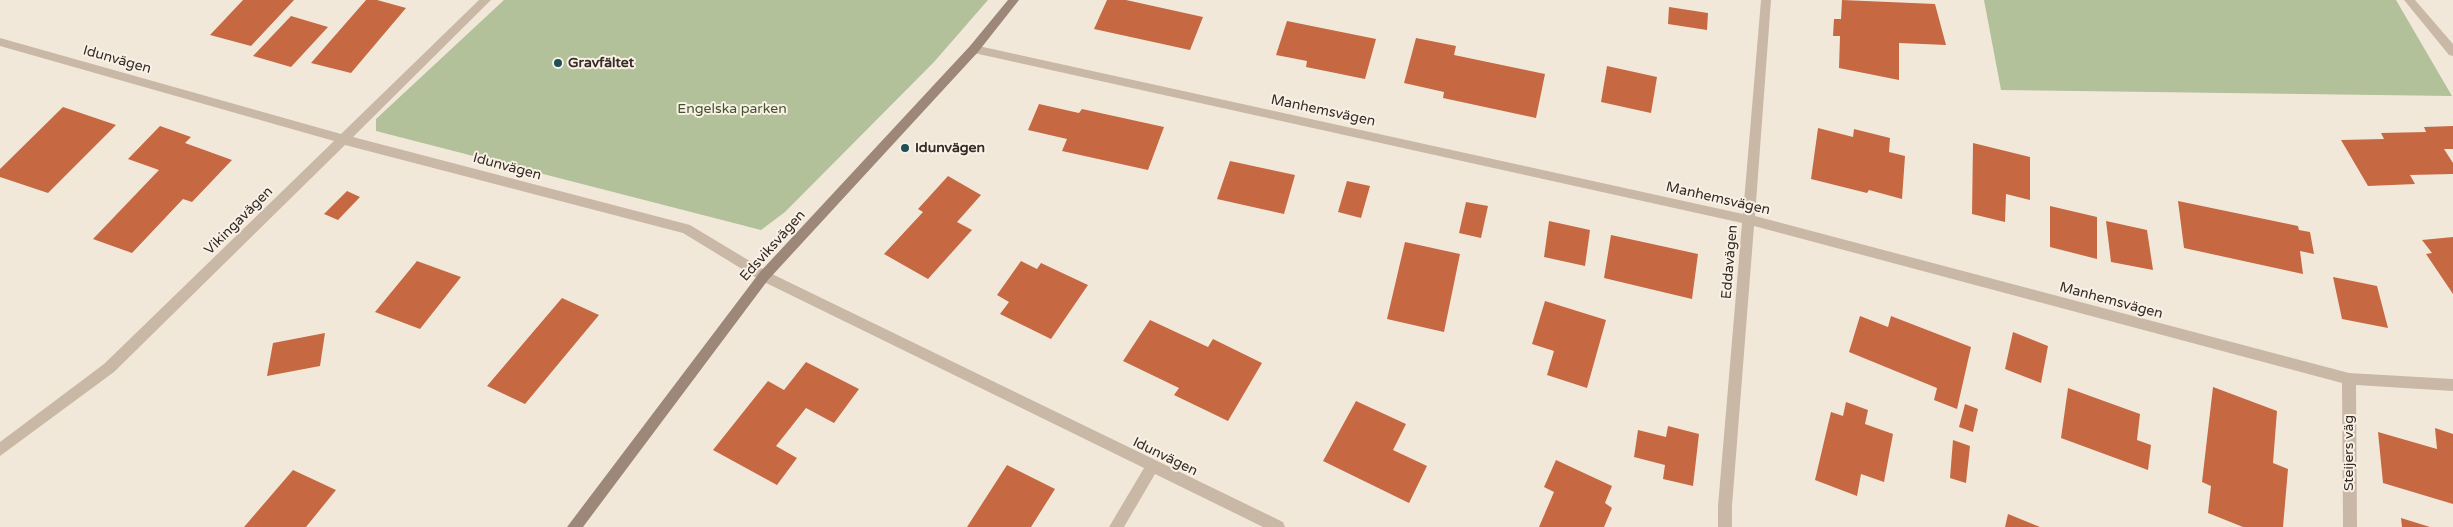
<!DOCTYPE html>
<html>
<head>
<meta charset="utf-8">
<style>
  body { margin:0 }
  canvas { display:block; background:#f2e8da }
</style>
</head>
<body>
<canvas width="2453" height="527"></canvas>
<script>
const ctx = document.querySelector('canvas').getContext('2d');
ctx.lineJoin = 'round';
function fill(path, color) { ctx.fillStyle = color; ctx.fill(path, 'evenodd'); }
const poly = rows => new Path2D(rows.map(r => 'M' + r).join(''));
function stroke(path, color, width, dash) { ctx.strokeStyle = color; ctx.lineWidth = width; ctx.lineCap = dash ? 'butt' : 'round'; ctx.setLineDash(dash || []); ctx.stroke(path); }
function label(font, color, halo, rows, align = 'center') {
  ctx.font = font + ' "Varela Round",sans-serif'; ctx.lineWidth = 4; ctx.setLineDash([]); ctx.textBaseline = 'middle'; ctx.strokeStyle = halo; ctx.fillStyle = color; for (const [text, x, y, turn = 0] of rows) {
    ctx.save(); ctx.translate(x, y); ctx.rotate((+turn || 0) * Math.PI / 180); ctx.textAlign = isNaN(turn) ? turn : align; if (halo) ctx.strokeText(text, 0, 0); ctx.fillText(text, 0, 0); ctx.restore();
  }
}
fill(poly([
  [504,0,988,0,934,62,785,212,761,230,376,131,376,119],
  [1984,0,2396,0,2452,96,2001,90]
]), '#b2c19a');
fill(poly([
  [243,0,294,0,251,46,210,35],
  [366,0,377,0,406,8,351,73,311,63],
  [1107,0,1126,0,1203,17,1190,50,1094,29],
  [1842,0,1935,4,1946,45,1899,43,1899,80,1839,68,1840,36,1833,36,1834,19,1841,19],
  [1669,7,1708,13,1707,30,1668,24],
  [291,16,328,27,291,67,253,56],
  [1287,21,1376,39,1365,79,1306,67,1307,61,1276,55],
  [1416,38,1456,46,1454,55,1545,74,1536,118,1443,98,1444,92,1404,83],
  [1607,66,1657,77,1651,113,1601,102],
  [1039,104,1079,113,1082,109,1164,127,1148,170,1062,151,1067,139,1028,130],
  [63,107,116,125,48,193,0,177,0,169],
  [160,126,191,137,185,143,232,160,192,202,183,199,132,253,93,239,159,170,128,159],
  [2453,126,2453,149,2444,149,2453,163,2453,174,2410,175,2415,184,2368,186,2341,140,2384,139,2381,133,2426,132,2424,127],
  [1818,128,1853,137,1854,129,1890,138,1889,152,1905,156,1902,199,1869,190,1867,193,1811,179],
  [1973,143,2030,157,2030,200,2006,194,2005,222,1972,214],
  [1230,161,1295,175,1284,214,1217,199],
  [948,176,981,195,957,222,972,230,928,279,884,254,923,212,918,209],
  [1347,181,1370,186,1361,218,1338,212],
  [347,191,360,197,338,220,324,214],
  [2178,201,2298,226,2299,230,2310,232,2314,254,2300,251,2303,274,2184,248],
  [1466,202,1488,206,1481,238,1459,233],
  [2050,206,2097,217,2097,259,2050,247],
  [1549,221,1590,230,1585,266,1544,257],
  [2106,221,2147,230,2153,270,2111,262],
  [1611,235,1698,254,1692,299,1604,278],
  [2453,237,2453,294,2426,254,2432,253,2422,240],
  [1405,242,1460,254,1444,332,1387,319],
  [417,261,461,277,420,329,375,312],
  [1021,261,1037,269,1041,263,1088,285,1051,339,1000,314,1009,302,997,295],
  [2333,277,2377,286,2388,328,2342,319],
  [562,298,599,315,525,404,487,386],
  [1545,301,1606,320,1587,388,1547,375,1554,351,1532,344],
  [1860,316,1888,327,1891,316,1971,347,1957,409,1934,400,1937,388,1849,352],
  [1150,320,1208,347,1213,339,1262,363,1228,421,1174,395,1179,388,1123,361],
  [2013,332,2048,346,2041,383,2005,369],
  [325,333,320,366,267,376,273,343],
  [806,362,859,389,834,423,806,408,776,446,797,458,777,485,713,450,768,381,784,390],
  [2213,387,2277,411,2273,463,2288,469,2283,527,2243,527,2208,513,2211,486,2202,482],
  [2068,388,2140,414,2137,440,2151,445,2148,470,2061,438],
  [1356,401,1406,424,1393,450,1427,466,1409,503,1323,461],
  [1846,402,1868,410,1865,424,1893,434,1884,482,1861,474,1857,496,1815,480,1831,412,1843,416],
  [1965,404,1978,409,1973,432,1959,427],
  [1668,426,1699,434,1693,486,1663,479,1665,465,1634,457,1638,430,1666,437],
  [2435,428,2453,434,2453,504,2383,483,2378,432,2437,449],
  [1953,440,1970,446,1966,483,1950,478],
  [1556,460,1612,486,1605,503,1612,508,1604,527,1539,527,1554,492,1544,487],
  [1007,465,1055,489,1031,527,967,527],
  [293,470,336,490,306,527,244,527],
  [2008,514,2040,527,2005,527],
  [2401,518,2430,527,2402,527]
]), '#c66943');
fill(poly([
  [479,0,491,0,353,137,690,225,768,272,1283,522,1285,527,1263,527,1155,474,1124,527,1109,527,1144,468,760,280,683,233,345,145,114,372,0,456,0,442,104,364,334,141,0,46,0,38,341,134,479,0],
  [1761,0,1771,0,1755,216,2349,373,2453,379,2453,391,2356,385,2357,527,2343,527,2342,383,1754,226,1732,506,1732,527,1718,527,1718,506,1742,223,974,53,968,49,974,45,1743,214,1761,0],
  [2404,0,2415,0,2453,44,2453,56,2449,55,2404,0]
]), '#cab8a6');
fill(poly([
  [1008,0,1019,0,978,52,768,280,583,527,567,527,760,272,970,46,1008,0]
]), '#9d8778');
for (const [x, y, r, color] of [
  [558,63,5,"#1d5157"],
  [905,148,5,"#1d5157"]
]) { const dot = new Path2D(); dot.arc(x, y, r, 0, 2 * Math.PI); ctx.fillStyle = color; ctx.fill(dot); stroke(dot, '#f9f1e6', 2); }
label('14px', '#362c27', '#f9f1e6', [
  ["Idunvägen",117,60,16],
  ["Manhemsvägen",1323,111,12],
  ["Idunvägen",507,167,15],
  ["Manhemsvägen",1718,199,13],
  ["Vikingavägen",239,221,-45],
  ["Edsviksvägen",773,246,-48],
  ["Eddavägen",1730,262,-85],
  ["Manhemsvägen",2111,301,15],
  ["Steijers väg",2349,453,-90],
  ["Idunvägen",1165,457,26]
]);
label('bold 14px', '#362c27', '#f9f1e6', [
  ["Gravfältet",568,63],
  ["Idunvägen",915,148]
], 'left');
label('14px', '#43542b', '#f9f1e6', [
  ["Engelska parken",732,109]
]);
</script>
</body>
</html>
